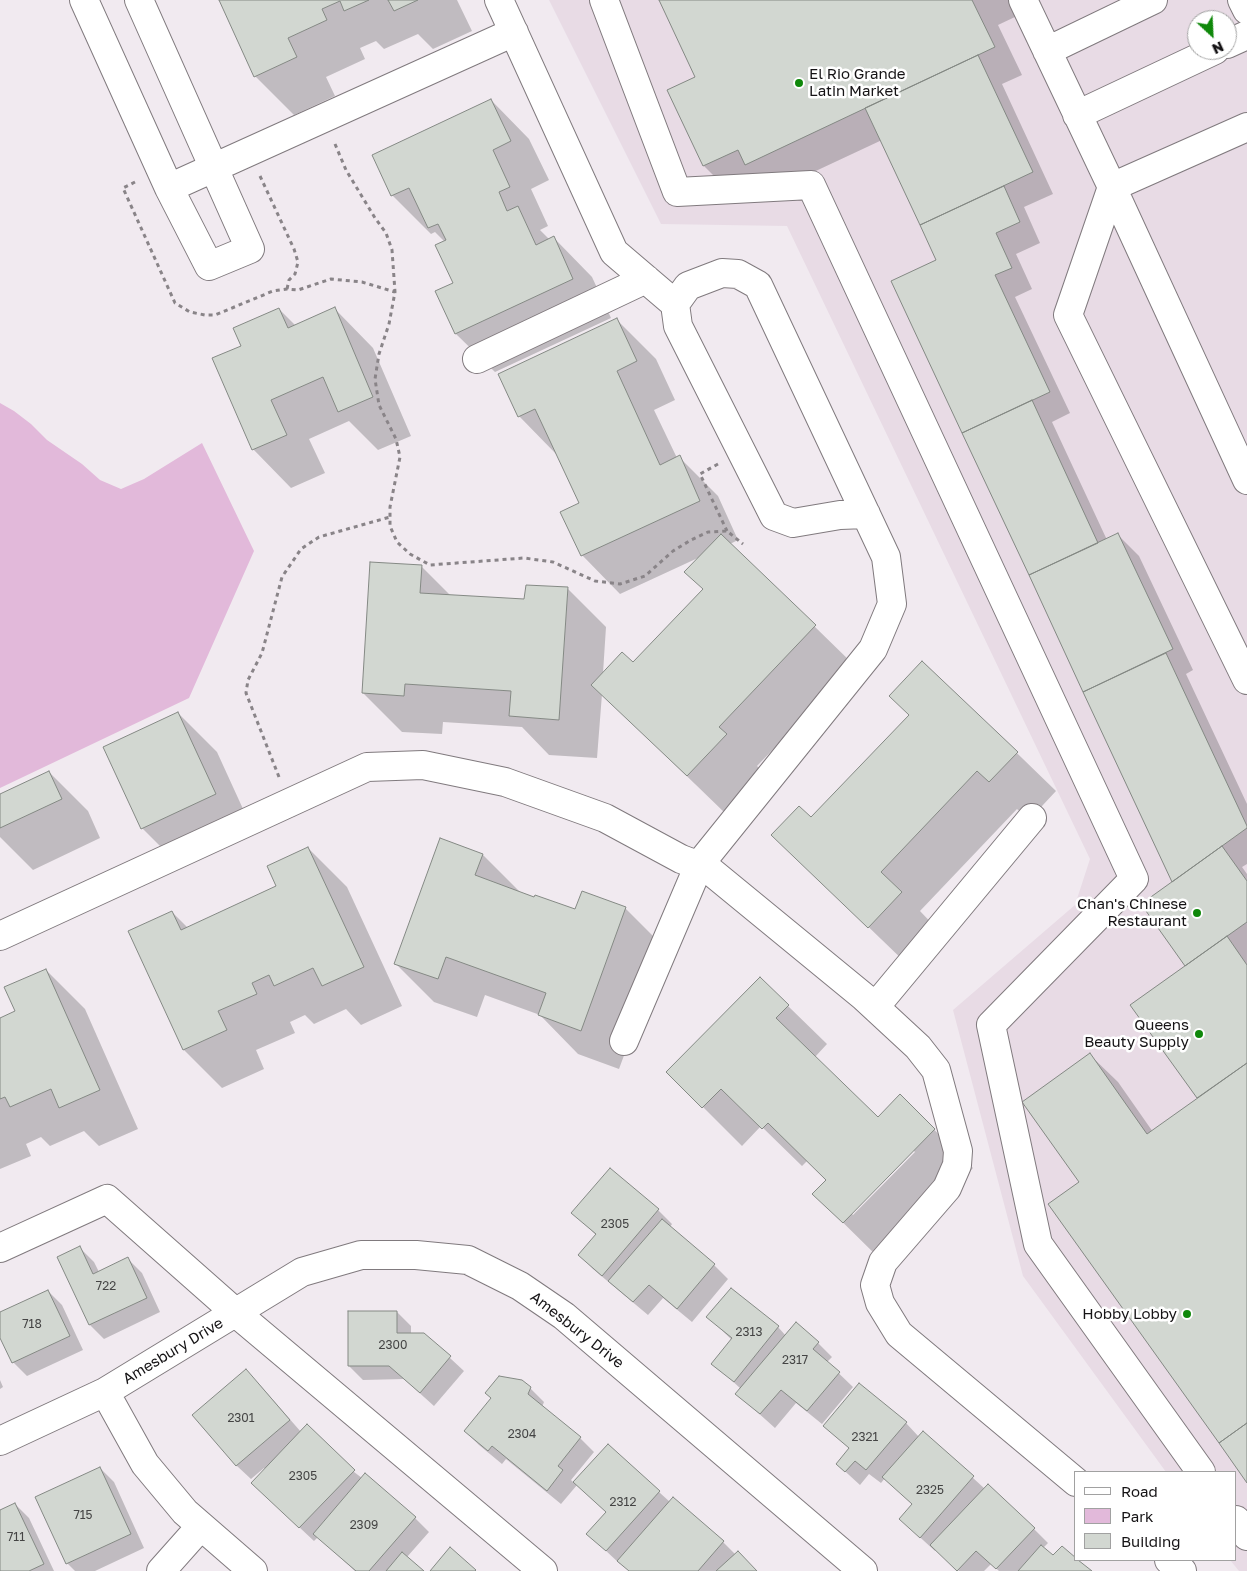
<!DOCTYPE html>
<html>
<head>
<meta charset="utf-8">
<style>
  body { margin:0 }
  #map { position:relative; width:1247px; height:1571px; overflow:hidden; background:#f1eaf0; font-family:"Golos Text",sans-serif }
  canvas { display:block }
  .legend { position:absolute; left:1074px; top:1471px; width:162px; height:90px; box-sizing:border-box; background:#fff; border:1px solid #a1a1a1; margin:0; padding:6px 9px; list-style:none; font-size:15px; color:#151315 }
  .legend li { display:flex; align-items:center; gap:10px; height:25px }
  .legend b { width:25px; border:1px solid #a1a1a1 }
  .north { position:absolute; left:1187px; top:10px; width:50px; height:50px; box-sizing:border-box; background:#fff; border:1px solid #a1a1a1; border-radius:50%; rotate:155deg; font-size:14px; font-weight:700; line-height:20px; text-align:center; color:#151315 }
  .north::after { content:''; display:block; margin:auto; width:18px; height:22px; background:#0f880a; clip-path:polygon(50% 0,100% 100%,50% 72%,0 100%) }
</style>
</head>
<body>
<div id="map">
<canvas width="1247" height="1571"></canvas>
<ul class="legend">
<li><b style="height:6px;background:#fff"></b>Road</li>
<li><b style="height:14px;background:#e2b9da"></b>Park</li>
<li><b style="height:14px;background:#d2d7d1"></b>Building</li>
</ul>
<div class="north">N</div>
</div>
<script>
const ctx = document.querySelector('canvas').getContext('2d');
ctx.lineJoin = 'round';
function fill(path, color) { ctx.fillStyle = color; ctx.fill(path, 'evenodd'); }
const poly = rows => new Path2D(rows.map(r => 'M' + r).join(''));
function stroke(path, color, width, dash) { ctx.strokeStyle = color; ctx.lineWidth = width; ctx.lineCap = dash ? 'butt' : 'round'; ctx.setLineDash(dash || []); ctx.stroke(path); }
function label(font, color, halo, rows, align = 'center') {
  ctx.font = font + ' "Golos Text",sans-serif'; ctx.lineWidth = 5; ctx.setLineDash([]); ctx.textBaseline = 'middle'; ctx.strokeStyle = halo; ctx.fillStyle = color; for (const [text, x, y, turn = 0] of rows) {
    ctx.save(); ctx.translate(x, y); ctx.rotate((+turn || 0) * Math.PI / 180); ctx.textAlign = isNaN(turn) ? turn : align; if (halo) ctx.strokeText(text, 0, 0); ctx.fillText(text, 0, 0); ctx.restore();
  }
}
fill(poly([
  [549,0,1247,0,1247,1571,1239,1571,1230,1560,1236,1560,1236,1472,1166,1472,1023,1276,953,1010,1075,905,1090,859,787,226,661,224],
  [1197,20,1227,20,1227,50,1197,50]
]), '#e8dbe5');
fill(poly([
  [0,403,14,411,31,424,47,440,82,464,100,480,121,489,144,479,202,443,254,551,189,698,0,788]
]), '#e2b9da');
fill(poly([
  [220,0,457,0,472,31,433,49,418,34,384,49,376,41,360,48,365,59,326,77,335,96,294,115,255,76],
  [660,0,1010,0,1017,16,998,25,1022,75,1002,84,1053,194,1024,207,1040,243,1016,254,1032,289,1015,297,1070,413,1052,422,1107,540,1118,535,1139,556,1193,670,1186,674,1247,804,1247,864,1242,867,1247,874,1247,1481,1081,1183,1090,1055,1118,1082,1153,1132,1199,1098,1187,966,1173,882,892,281,937,260,882,140,773,191,731,193,704,166,668,90,696,77],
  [491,100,529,139,549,180,531,189,548,226,540,230,550,240,554,238,592,277,611,318,495,372,456,334,436,292,455,283,445,242,435,232,431,234,392,195],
  [279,309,296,326,335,309,373,348,411,436,378,450,349,421,309,439,325,473,291,488,253,449],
  [617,320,656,359,675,400,654,410,677,458,679,457,718,496,738,540,730,544,854,665,757,766,765,774,726,814,602,694,597,758,549,755,522,727,443,722,442,734,402,732,363,693,421,566,451,596,526,601,567,588,606,627,603,673,633,664,704,590,700,557,620,594,582,555,581,503,557,455,519,416],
  [923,662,1056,791,1029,820,1017,809,920,911,940,932,908,965,773,835,811,819,910,716],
  [178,713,217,752,254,833,181,867,142,828],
  [49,772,88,811,100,838,33,870,0,837,0,795],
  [441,840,483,855,521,893,576,911,625,908,664,947,619,1069,578,1054,540,1015,485,995,477,1017,434,1002,395,963],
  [308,848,347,887,402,1006,361,1025,346,1009,314,1024,305,1015,290,1022,295,1033,256,1050,264,1069,222,1088,184,1050,172,912,188,928,278,887],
  [46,970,85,1009,138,1129,99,1146,84,1131,50,1146,41,1137,26,1144,31,1156,0,1169,0,1019,17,1012],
  [788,1006,827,1044,815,1057,878,1118,900,1096,973,1168,882,1261,814,1194,827,1180,807,1161,802,1166,761,1126,742,1146,668,1072],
  [913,1150,915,1152,853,1215,851,1213],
  [610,1170,658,1210,672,1224,670,1227,714,1265,728,1279,692,1322,663,1298,648,1315,593,1269,580,1255,596,1235,573,1213],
  [80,1248,94,1262,99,1272,128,1259,142,1273,160,1312,104,1339,90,1325,59,1258],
  [48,1291,62,1305,83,1350,27,1376,13,1362,0,1335,0,1314],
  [397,1312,411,1326,411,1334,424,1334,464,1371,434,1406,404,1379,363,1380,349,1366],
  [708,1317,778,1327,786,1336,818,1343,832,1357,827,1362,853,1387,822,1424,796,1403,775,1428,737,1394,741,1389,713,1363,732,1340],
  [246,1371,260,1385,301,1432,415,1518,429,1532,407,1557,423,1571,355,1571,318,1537,314,1541,267,1497,266,1469,264,1468,251,1479,237,1466,194,1415],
  [0,1380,3,1387,0,1389],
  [530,1388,544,1402,542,1407,580,1438,594,1452,571,1480,574,1483,608,1446,670,1502,723,1542,736,1555,757,1571,629,1571,621,1563,620,1564,588,1534,607,1513,577,1485,561,1504,506,1459,502,1464,479,1445,465,1431],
  [906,1423,919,1437,923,1432,985,1489,1034,1529,1048,1543,1043,1548,1053,1557,1076,1560,1090,1571,999,1571,991,1564,984,1571,959,1571,936,1549,935,1551,900,1519,913,1505,885,1478,881,1483,869,1474,860,1485,837,1464,850,1449,825,1426],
  [100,1468,114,1482,144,1548,95,1571,75,1571,67,1563,37,1497],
  [15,1504,29,1518,54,1571,0,1571,0,1511]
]), '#0003');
const building = poly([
  [219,0,369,0,344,11,340,1,322,9,327,20,288,38,297,57,254,77,219,0],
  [388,0,418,0,394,11,388,0],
  [659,0,972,0,995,47,745,165,738,150,703,166,667,90,695,77,659,0],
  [978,55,1033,172,920,225,865,108,978,55],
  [491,99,511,141,493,150,510,187,499,192,507,211,518,206,536,245,554,236,573,279,455,334,435,291,453,283,435,245,446,240,438,224,428,228,409,188,391,196,372,155,491,99],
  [1004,186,1020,222,996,233,1012,268,995,275,1050,392,962,433,891,281,936,260,920,225,1004,186],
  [335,307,373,397,338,412,323,377,271,400,287,435,252,450,212,358,241,346,233,328,279,308,288,328,335,307],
  [617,318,637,361,617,371,660,465,680,455,700,501,581,556,560,512,579,503,535,409,518,417,498,374,617,318],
  [1032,400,1098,543,1029,575,962,433,1032,400],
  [1118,533,1173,649,1083,692,1029,575,1118,533],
  [721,534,816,625,719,727,727,734,687,776,591,685,622,652,633,662,703,589,684,572,721,534],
  [370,562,422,565,420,593,524,599,526,585,568,587,559,720,509,716,511,691,405,684,404,696,362,693,370,562],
  [1166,653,1247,826,1247,828,1172,882,1083,692,1166,653],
  [922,661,1018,752,989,782,977,771,881,872,902,892,868,928,771,835,799,806,811,817,909,715,889,696,922,661],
  [178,712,216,794,141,829,103,747,178,712],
  [49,771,62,799,0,828,0,794,49,771],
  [440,838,483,854,475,875,534,897,535,895,575,909,582,891,626,907,581,1031,538,1015,546,993,446,957,438,979,394,964,440,838],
  [1222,846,1247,881,1247,922,1185,966,1141,904,1222,846],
  [308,847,364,967,322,986,313,968,274,986,269,975,252,983,257,994,218,1011,227,1030,183,1050,128,931,172,911,181,930,276,886,267,866,308,847],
  [1227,936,1247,965,1247,1063,1197,1098,1130,1005,1227,936],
  [46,969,100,1090,59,1108,51,1089,10,1107,5,1097,0,1099,0,1018,15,1011,4,987,46,969],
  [760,977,789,1005,776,1018,878,1117,900,1094,935,1129,843,1223,812,1194,826,1180,768,1123,762,1129,721,1089,702,1108,666,1072,760,977],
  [1090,1053,1147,1134,1247,1063,1247,1423,1219,1443,1048,1204,1079,1182,1022,1102,1090,1053],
  [610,1168,659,1209,602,1276,578,1255,596,1234,571,1213,610,1168],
  [662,1219,715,1264,677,1309,649,1285,633,1302,608,1281,662,1219],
  [80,1246,93,1274,128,1257,147,1298,89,1325,57,1257,80,1246],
  [731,1288,779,1326,734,1382,711,1364,732,1338,706,1317,731,1288],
  [48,1290,70,1336,12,1363,0,1338,0,1312,48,1290],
  [348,1311,397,1311,397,1333,424,1333,451,1356,420,1393,389,1366,348,1366,348,1311],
  [796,1322,819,1342,813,1349,840,1372,807,1411,781,1390,760,1414,735,1394,796,1322],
  [246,1369,290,1420,236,1466,192,1415,246,1369],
  [499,1376,522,1380,531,1387,528,1394,581,1437,558,1466,563,1470,547,1491,492,1446,488,1451,464,1431,491,1398,485,1393,499,1376],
  [859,1383,907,1422,866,1470,855,1461,845,1472,836,1464,849,1448,823,1426,859,1383],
  [1247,1423,1247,1483,1219,1443,1247,1423],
  [307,1424,355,1470,299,1528,251,1483,307,1424],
  [923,1431,974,1476,920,1538,899,1519,912,1504,882,1477,923,1431],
  [608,1444,660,1491,606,1551,586,1534,606,1512,573,1482,608,1444],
  [100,1467,131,1534,66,1564,35,1497,100,1467],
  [365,1473,416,1517,369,1571,356,1571,313,1534,365,1473],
  [988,1484,1035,1528,996,1569,976,1551,957,1571,930,1545,988,1484],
  [673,1497,724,1541,698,1571,629,1571,617,1561,673,1497],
  [15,1503,44,1564,29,1571,0,1571,0,1510,15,1503],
  [1041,1545,1053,1555,1062,1546,1076,1558,1076,1560,1078,1560,1092,1571,1018,1571,1041,1545],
  [450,1547,476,1570,475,1571,430,1571,450,1547],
  [738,1551,757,1571,716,1571,738,1551],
  [402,1552,424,1571,386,1571,402,1552]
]);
fill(building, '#d2d7d1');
stroke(building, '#848984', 1);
const minor = poly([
  [84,0,169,188,209,266,250,249,139,0],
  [499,0,614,252,675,304],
  [604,0,677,192,811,185,1134,879,991,1025,1038,1244,1201,1472],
  [1023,0,1112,187,1247,127],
  [1242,0,1247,10],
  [1227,44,1247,35],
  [1047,51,1153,0],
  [1077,115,1215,50],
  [1112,187,1068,315,1247,680],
  [1112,187,1247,480],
  [169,188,514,32],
  [477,359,646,279],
  [0,936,367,767,423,765,505,782,605,818,681,859,708,869,864,997,918,1047,936,1070,958,1151,957,1165,947,1188,883,1262,875,1285,880,1303,899,1334,1076,1482],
  [875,1007,1032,818],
  [624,1041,699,865,873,649,892,604,886,557,758,285,738,274,722,273,688,286,675,304,678,326,774,516,793,523,840,515,866,514],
  [0,1248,107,1199,236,1313,543,1571],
  [105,1392,145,1464,185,1512,253,1571],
  [0,1441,105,1392,302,1272,361,1255,416,1255,468,1260,520,1286,564,1316,863,1571],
  [1236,1520,1247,1536],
  [1169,1560,1182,1571],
  [161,1571,201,1526]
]);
stroke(minor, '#807a7e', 30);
stroke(poly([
  [335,144,346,170,375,218,386,233,392,250,395,292,389,324,379,354,375,379,379,405,396,439,400,457,390,507,390,526,397,542,410,554,430,565,524,558,553,562,595,581,620,584,645,576,673,551,691,540,708,532,727,531,743,544],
  [260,176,294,249,298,262,295,274,289,280,287,289],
  [135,182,123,188,175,303,190,312,205,315,215,315,273,291,287,289,298,290,331,279,362,282,395,292],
  [718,464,700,474,727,531],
  [279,777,246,693,248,680,262,653,282,577,301,549,319,537,390,517]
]), '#898488', 3, [4, 4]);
stroke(minor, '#fff', 28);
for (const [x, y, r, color] of [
  [799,83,5,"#0f880a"],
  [1197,913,5,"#0f880a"],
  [1199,1034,5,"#0f880a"],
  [1187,1314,5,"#0f880a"]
]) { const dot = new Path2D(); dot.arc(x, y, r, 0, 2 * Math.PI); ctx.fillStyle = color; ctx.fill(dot); stroke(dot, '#fff', 2); }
label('12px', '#444', null, [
  ["2305",615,1224],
  ["722",106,1286],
  ["718",32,1324],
  ["2313",749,1332],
  ["2300",393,1345],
  ["2317",795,1360],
  ["2301",241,1418],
  ["2304",522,1434],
  ["2321",865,1437],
  ["2305",303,1476],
  ["2325",930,1490],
  ["2312",623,1502],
  ["715",83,1515],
  ["2309",364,1525],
  ["711",16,1537]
]);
label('15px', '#151315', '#fff', [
  ["El Rio Grande",809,74,"left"],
  ["Latin Market",809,91,"left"],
  ["Chan's Chinese",1187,904],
  ["Restaurant",1187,921],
  ["Queens",1189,1025],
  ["Beauty Supply",1189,1042],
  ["Hobby Lobby",1177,1314]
], 'right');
label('15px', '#151315', '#fff', [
  ["Amesbury Drive",577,1330,38],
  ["Amesbury Drive",173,1351,-31]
]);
</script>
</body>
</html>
